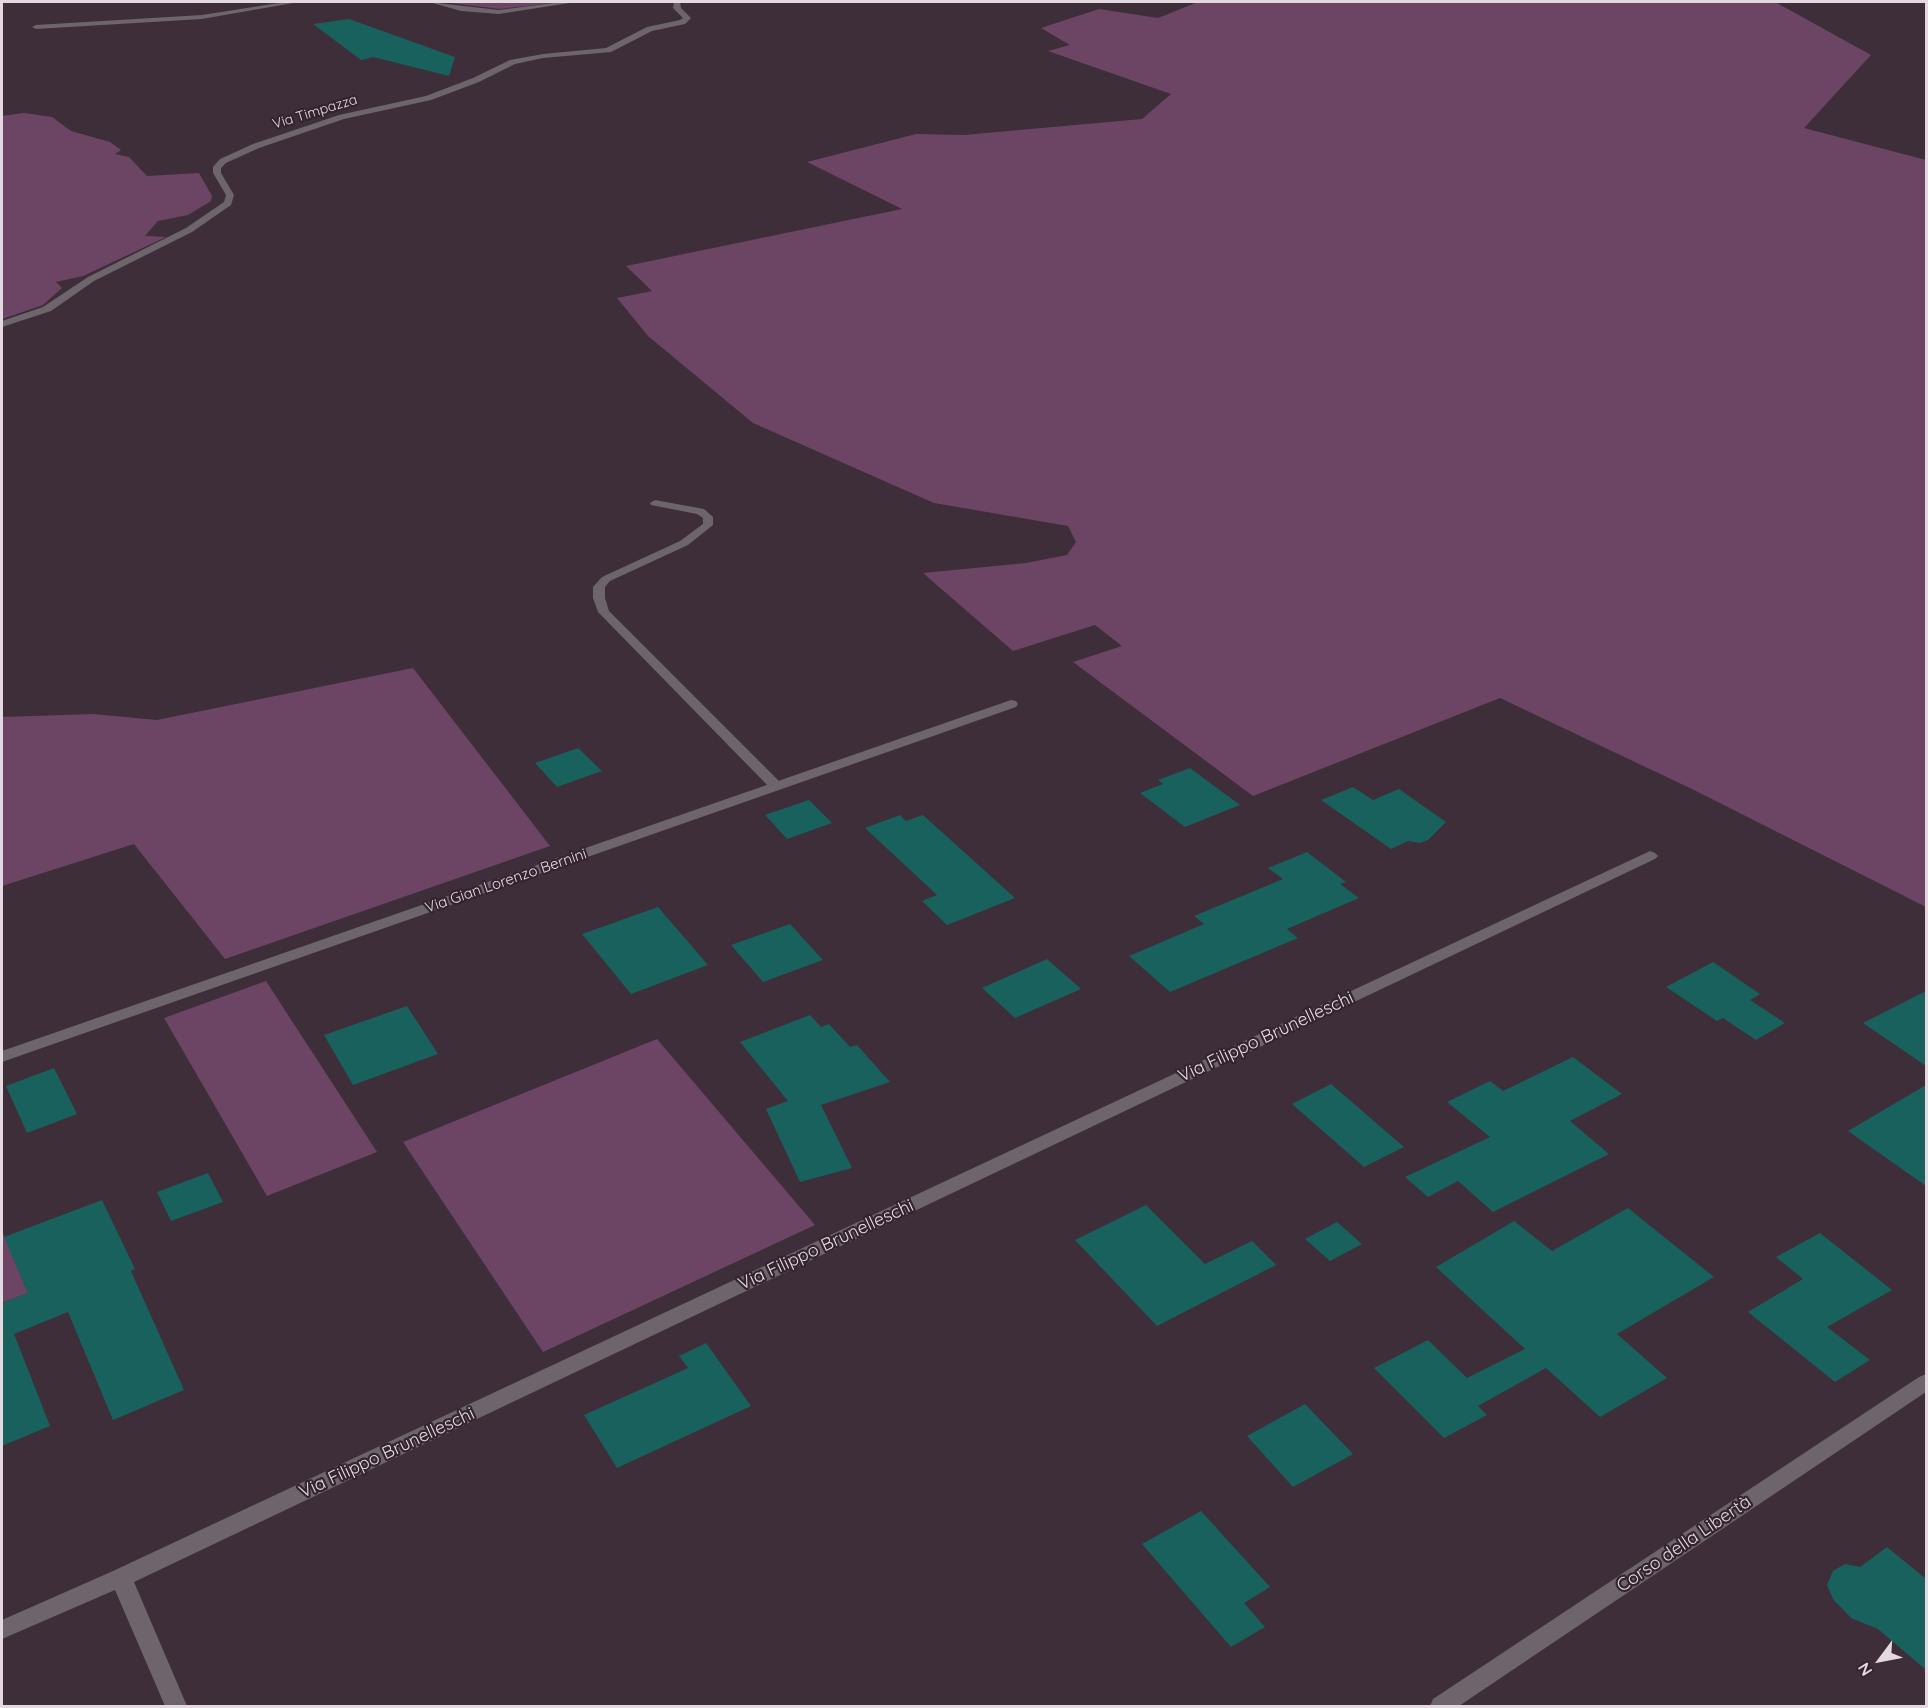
<!DOCTYPE html>
<html>
<head>
<meta charset="utf-8">
<style>
  body { margin:0 }
  #map { position:relative; width:1928px; height:1708px; overflow:hidden; background:#3d2e3a; font-family:Quicksand,sans-serif }
  canvas { display:block }
  .frame { position:absolute; inset:0; border:3px solid #e4d9e1; pointer-events:none }
  .north { position:absolute; left:1850px; top:1630px; width:60px; height:60px; -webkit-text-stroke:4px #332430; paint-order:stroke; rotate:238deg; font-size:16px; font-weight:700; line-height:24px; text-align:center; color:#e4d9e1 }
  .north::after { content:''; display:block; margin:auto; width:21px; height:27px; background:#e4d9e1; clip-path:polygon(50% 0,100% 100%,50% 72%,0 100%) }
</style>
</head>
<body>
<div id="map">
<canvas width="1928" height="1708"></canvas>
<div class="frame"></div>
<div class="north">N</div>
</div>
<script>
const ctx = document.querySelector('canvas').getContext('2d');
ctx.lineJoin = 'round';
function fill(path, color) { ctx.fillStyle = color; ctx.fill(path, 'evenodd'); }
const poly = rows => new Path2D(rows.map(r => 'M' + r).join(''));
function label(font, color, halo, rows, align = 'center') {
  ctx.font = font + ' Quicksand,sans-serif'; ctx.lineWidth = 4.5; ctx.setLineDash([]); ctx.textBaseline = 'middle'; ctx.strokeStyle = halo; ctx.fillStyle = color; for (const [text, x, y, turn = 0] of rows) {
    ctx.save(); ctx.translate(x, y); ctx.rotate((+turn || 0) * Math.PI / 180); ctx.textAlign = isNaN(turn) ? turn : align; if (halo) ctx.strokeText(text, 0, 0); ctx.fillText(text, 0, 0); ctx.restore();
  }
}
fill(poly([
  [442,2,559,2,500,9],
  [1198,2,1775,2,1871,55,1804,128,1926,160,1926,907,1694,790,1500,698,1253,796,1073,662,1122,646,1095,625,1013,651,923,573,1026,563,1067,555,1076,542,1068,526,934,503,753,423,648,336,617,298,652,291,626,266,902,209,807,162,916,134,964,135,1142,119,1171,94,1048,51,1070,45,1041,28,1099,9,1158,18],
  [24,113,52,117,71,131,110,142,121,150,115,154,129,157,147,176,199,173,212,196,211,201,188,215,158,221,145,236,166,237,83,276,56,282,62,288,43,305,2,319,2,116],
  [413,668,550,846,225,959,134,844,2,886,2,717,93,714,157,720],
  [266,981,377,1152,267,1196,164,1018],
  [657,1039,815,1225,543,1352,403,1142],
  [2,1231,28,1293,2,1303]
]), '#6c4565');
fill(poly([
  [349,19,455,57,449,76,373,57,361,60,313,24],
  [578,748,602,771,557,787,535,763],
  [1190,768,1240,805,1185,827,1140,793,1163,784,1158,780],
  [1353,787,1373,800,1399,789,1446,822,1428,840,1420,843,1408,841,1391,849,1321,800],
  [809,800,832,823,787,839,765,815],
  [900,815,906,821,923,815,1015,898,947,925,922,901,937,895,865,828],
  [1307,852,1346,882,1340,884,1359,898,1287,929,1298,938,1170,992,1129,956,1204,924,1194,916,1283,879,1268,868],
  [658,907,708,965,631,994,582,934],
  [790,924,823,960,763,982,731,945],
  [1047,959,1081,989,1015,1018,982,988],
  [1713,962,1760,994,1750,1000,1785,1023,1756,1040,1723,1018,1717,1021,1666,987],
  [1926,991,1926,1066,1863,1023],
  [407,1006,438,1054,353,1085,324,1035],
  [810,1015,821,1027,829,1024,850,1047,857,1045,890,1082,821,1105,852,1168,800,1182,766,1109,788,1101,740,1042],
  [1573,1057,1622,1094,1570,1121,1609,1154,1493,1212,1458,1181,1428,1197,1405,1177,1490,1137,1447,1102,1490,1081,1503,1091],
  [54,1068,77,1114,27,1133,6,1086],
  [1331,1084,1404,1147,1364,1167,1292,1104],
  [1926,1085,1926,1186,1848,1131],
  [208,1173,223,1202,171,1221,157,1192],
  [102,1200,135,1269,131,1271,184,1390,113,1420,68,1312,14,1334,50,1426,2,1446,2,1303,28,1293,4,1237],
  [1146,1205,1205,1264,1252,1241,1276,1265,1157,1326,1075,1240],
  [1628,1208,1714,1277,1617,1334,1667,1378,1600,1417,1546,1368,1478,1406,1487,1415,1444,1438,1374,1368,1428,1340,1467,1378,1525,1349,1436,1267,1514,1221,1552,1251],
  [1337,1222,1362,1244,1330,1261,1305,1239],
  [1820,1233,1892,1290,1827,1327,1870,1360,1835,1382,1748,1312,1803,1279,1776,1257],
  [706,1343,751,1406,617,1468,584,1415,688,1368,679,1356],
  [1305,1404,1353,1454,1293,1487,1247,1436],
  [1201,1511,1270,1587,1244,1603,1265,1627,1231,1647,1142,1544],
  [1887,1547,1926,1579,1926,1670,1878,1629,1851,1618,1833,1599,1827,1585,1833,1571,1845,1564,1860,1567]
]), '#18615c');
fill(poly([
  [655,500,704,509,713,517,713,525,688,545,610,581,605,587,605,598,609,611,781,783,782,786,781,789,771,789,598,612,593,598,593,587,602,577,680,541,703,524,703,518,697,514,651,505,650,503,655,500]
]), '#6d656b');
fill(poly([
  [285,2,299,2,202,19,36,29,32,27,36,25,202,15,285,2],
  [429,2,499,10,560,2,576,2,499,14,461,11,429,2],
  [674,2,680,2,681,8,691,18,685,24,652,31,611,52,543,58,515,64,479,82,431,100,344,119,259,148,226,163,221,168,221,173,234,195,231,205,192,232,94,281,51,311,2,327,2,321,43,307,88,277,186,228,224,202,226,195,213,173,213,167,220,159,253,144,339,115,426,96,473,78,510,60,543,54,606,48,647,27,680,20,683,18,673,8,674,2],
  [1011,700,1016,701,1018,704,1016,707,2,1062,2,1051,1011,700],
  [1650,851,1655,853,1658,856,1655,859,134,1582,187,1706,165,1706,115,1590,2,1639,2,1620,113,1571,1650,851],
  [1926,1374,1926,1392,1459,1706,1430,1706,1433,1699,1919,1377,1926,1374]
]), '#6d656b');
label('14px', '#e4d9e1', '#332430', [
  ["Via Timpazza",315,112,-17]
]);
label('15px', '#e4d9e1', '#332430', [
  ["Via Gian Lorenzo Bernini",506,881,-19]
]);
label('18px', '#e4d9e1', '#332430', [
  ["Via Filippo Brunelleschi",1266,1037,-25],
  ["Via Filippo Brunelleschi",826,1245,-25],
  ["Via Filippo Brunelleschi",387,1453,-25],
  ["Corso della Libertà",1684,1544,-34]
]);
</script>
</body>
</html>
